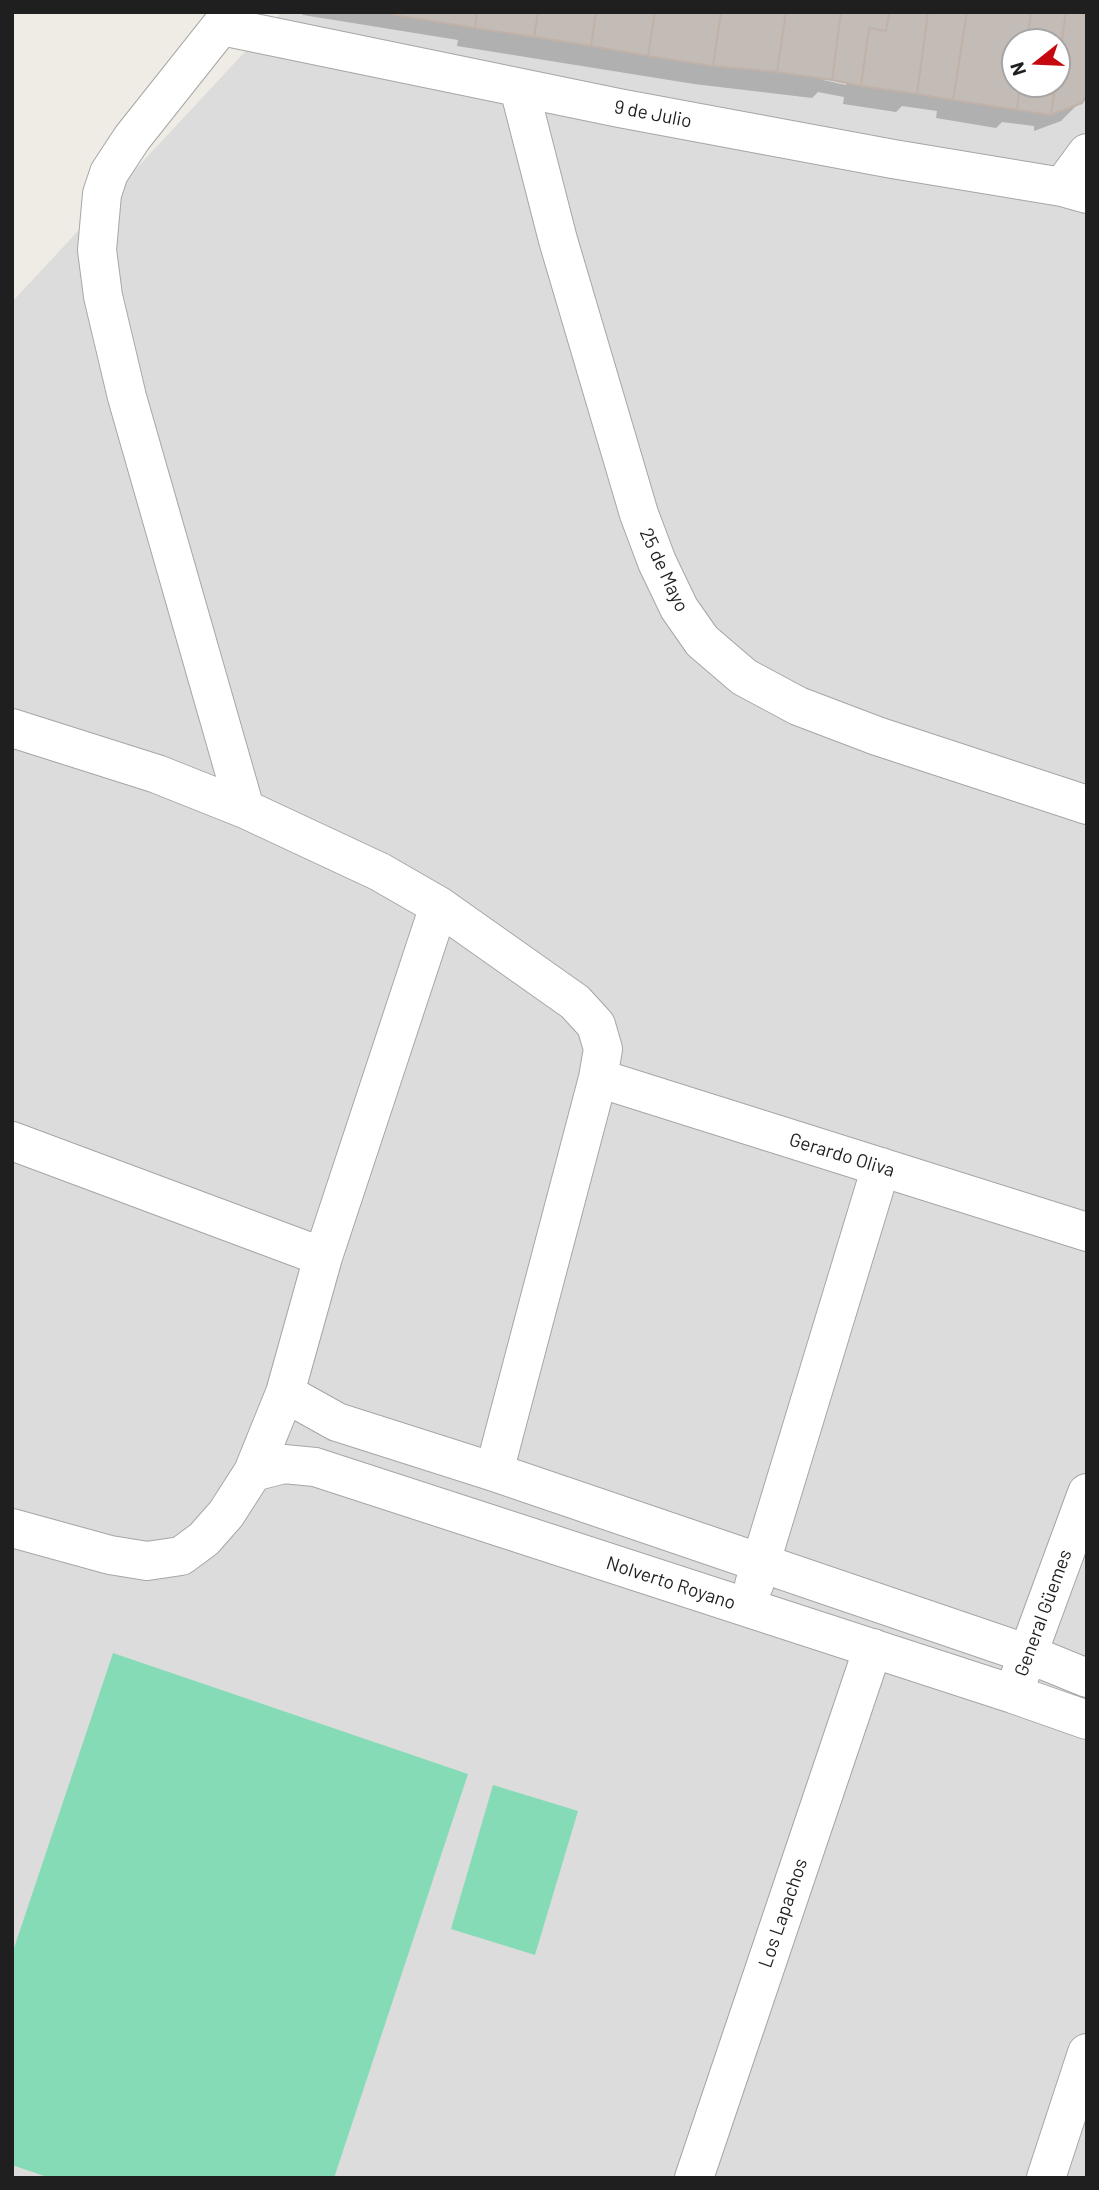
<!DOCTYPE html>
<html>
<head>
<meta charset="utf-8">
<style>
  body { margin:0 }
  #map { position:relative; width:1099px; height:2190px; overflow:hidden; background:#efebe5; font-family:Barlow,sans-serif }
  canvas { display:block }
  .frame { position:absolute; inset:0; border:14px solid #1f1f1f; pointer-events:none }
  .north { position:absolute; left:1001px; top:28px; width:70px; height:70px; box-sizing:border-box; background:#fff; border:2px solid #a5a5a5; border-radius:50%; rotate:252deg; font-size:19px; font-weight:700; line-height:28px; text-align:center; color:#1f1f1f }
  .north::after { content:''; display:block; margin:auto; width:24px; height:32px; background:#c5090f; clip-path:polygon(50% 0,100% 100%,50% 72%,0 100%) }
</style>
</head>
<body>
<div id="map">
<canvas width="1099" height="2190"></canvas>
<div class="frame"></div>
<div class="north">N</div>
</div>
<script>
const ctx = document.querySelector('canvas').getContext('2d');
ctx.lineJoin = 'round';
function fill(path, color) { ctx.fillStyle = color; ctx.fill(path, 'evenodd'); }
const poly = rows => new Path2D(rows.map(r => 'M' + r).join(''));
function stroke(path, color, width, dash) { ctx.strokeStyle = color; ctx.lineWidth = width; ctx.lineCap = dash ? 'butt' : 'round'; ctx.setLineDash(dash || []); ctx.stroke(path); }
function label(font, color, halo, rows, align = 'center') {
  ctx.font = font + ' Barlow,sans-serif'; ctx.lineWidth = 6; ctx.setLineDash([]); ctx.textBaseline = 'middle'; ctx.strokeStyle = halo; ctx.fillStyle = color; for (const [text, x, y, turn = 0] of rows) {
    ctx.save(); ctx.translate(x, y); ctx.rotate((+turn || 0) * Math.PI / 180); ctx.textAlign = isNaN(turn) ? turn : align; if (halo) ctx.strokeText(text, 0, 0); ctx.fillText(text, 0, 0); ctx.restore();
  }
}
fill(poly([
  [282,12,1087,12,1087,2178,12,2178,12,302],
  [1015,42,1057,42,1057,84,1015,84]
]), '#dddcdc');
fill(poly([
  [113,1653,468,1774,334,2178,50,2178,12,2165,12,1954],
  [493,1785,578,1811,535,1955,451,1929]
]), '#86dbb7');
fill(poly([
  [301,12,1087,12,1080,102,1061,121,1034,131,1034,126,1002,122,996,128,936,118,937,111,902,106,896,112,843,104,844,97,818,92,812,98,694,84,457,46,458,40,303,15],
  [1015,42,1057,42,1057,84,1015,84],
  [823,77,846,81,846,85,823,80]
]), '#0003');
const building = poly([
  [394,12,477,12,475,28,394,15,394,12],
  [477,12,538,12,534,37,475,28,477,12],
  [538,12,596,12,591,46,534,37,538,12],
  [596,12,655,12,648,56,591,46,596,12],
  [655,12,721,12,713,66,648,56,655,12],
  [721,12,786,12,777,72,713,66,721,12],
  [786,12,841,12,832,80,777,72,786,12],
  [841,12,889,12,886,31,869,28,861,86,832,80,841,12],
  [889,12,928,12,917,94,861,86,869,28,886,31,889,12],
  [928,12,967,12,953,100,917,94,928,12],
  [967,12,1031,12,1027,42,1015,42,1015,84,1020,84,1017,110,953,100,967,12],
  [1031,12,1066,12,1057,73,1057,42,1027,42,1031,12],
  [1066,12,1087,12,1087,95,1082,103,1051,115,1066,12],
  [1020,84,1055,84,1051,115,1017,110,1020,84]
]);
fill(building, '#c3bbb5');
stroke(building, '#c0b2a8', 2);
const street = poly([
  [232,12,132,138,109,173,102,194,97,250,103,296,127,397,245,809],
  [221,26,619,108,893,159,1062,187,1087,194],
  [519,88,558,240,639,514,657,562,679,608,702,641,744,677,798,706,877,736,1087,805],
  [1062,187,1087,153],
  [12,728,157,774,245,809,380,872,439,906,575,1002,596,1025,603,1049,598,1078,494,1472],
  [598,1078,1087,1232],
  [12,1141,323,1257],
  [285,1393,337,1422,494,1472,1028,1654,1087,1678],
  [253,1472,284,1464,315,1467,1013,1694,1087,1720],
  [12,1528,110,1555,147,1561,181,1556,204,1539,226,1514,253,1472,285,1393,323,1257,439,906],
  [754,1585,881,1167],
  [1019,1678,1087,1493],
  [694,2178,873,1648],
  [1046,2178,1087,2053]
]);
stroke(street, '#a6a6a6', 40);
stroke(street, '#fff', 38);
label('19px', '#1f1f1f', '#fff', [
  ["9 de Julio",653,114,11],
  ["25 de Mayo",664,570,65],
  ["Gerardo Oliva",842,1155,17],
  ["Nolverto Royano",671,1583,18],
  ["General Güemes",1043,1613,-70],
  ["Los Lapachos",783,1913,-71]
]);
</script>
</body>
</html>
